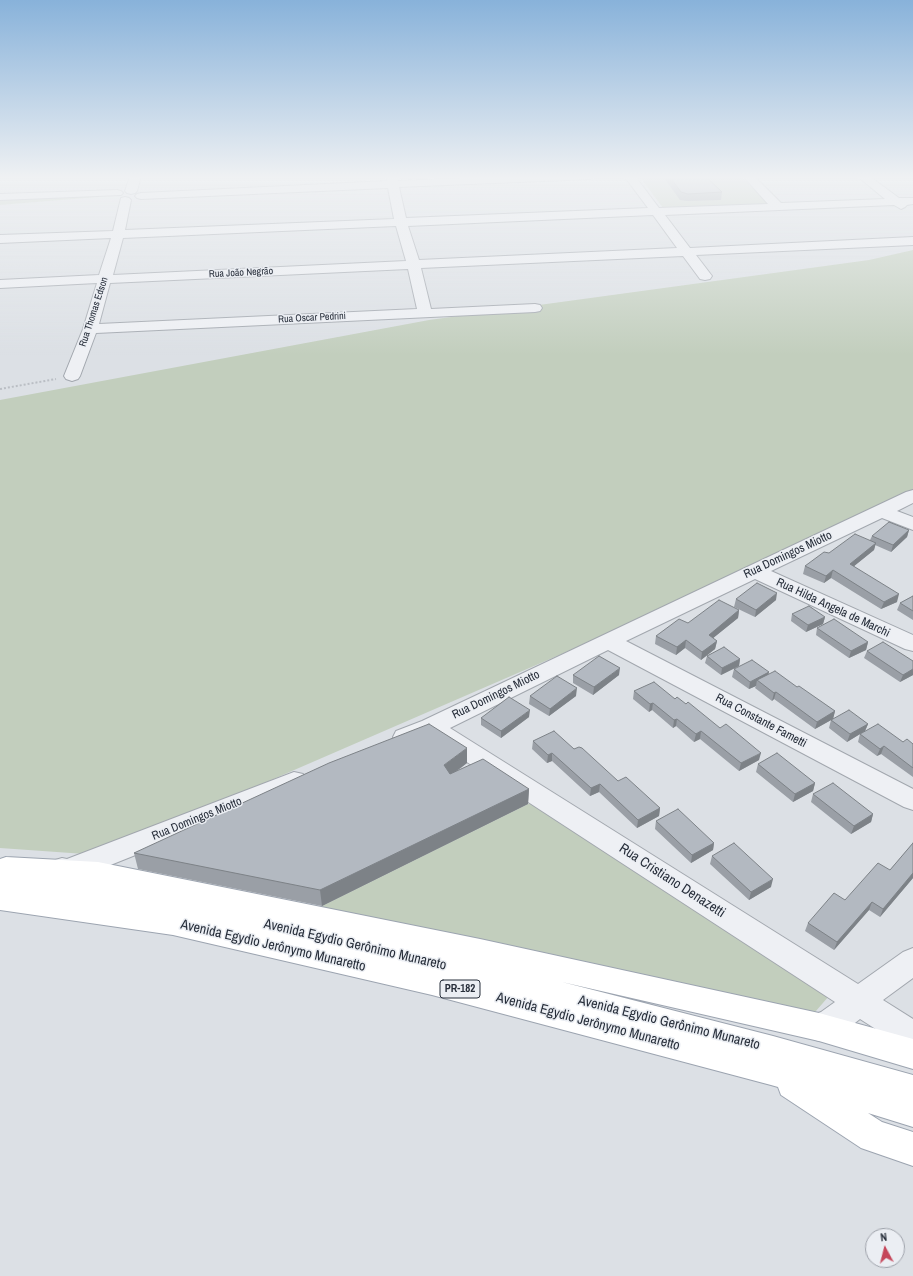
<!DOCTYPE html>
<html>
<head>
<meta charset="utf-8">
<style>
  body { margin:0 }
  #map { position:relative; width:913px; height:1276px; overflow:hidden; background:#dce0e5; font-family:"Archivo Narrow",sans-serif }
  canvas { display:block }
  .north { position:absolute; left:865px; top:1228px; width:40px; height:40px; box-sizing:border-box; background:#ebeef3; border:1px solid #9da1a9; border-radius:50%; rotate:353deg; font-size:11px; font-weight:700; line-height:16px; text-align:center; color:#272e3a }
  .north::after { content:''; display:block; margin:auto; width:14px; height:18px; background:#c5465a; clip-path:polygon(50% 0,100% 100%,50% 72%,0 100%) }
</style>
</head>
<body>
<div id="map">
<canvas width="913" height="1276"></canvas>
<div class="north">N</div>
</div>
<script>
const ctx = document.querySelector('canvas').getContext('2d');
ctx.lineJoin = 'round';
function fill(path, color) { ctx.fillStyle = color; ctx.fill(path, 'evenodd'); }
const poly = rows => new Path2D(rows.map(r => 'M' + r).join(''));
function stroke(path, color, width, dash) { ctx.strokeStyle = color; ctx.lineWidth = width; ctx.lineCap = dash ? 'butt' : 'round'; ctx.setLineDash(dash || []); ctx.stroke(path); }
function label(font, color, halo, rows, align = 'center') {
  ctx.font = font + ' "Archivo Narrow",sans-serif'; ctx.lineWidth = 3; ctx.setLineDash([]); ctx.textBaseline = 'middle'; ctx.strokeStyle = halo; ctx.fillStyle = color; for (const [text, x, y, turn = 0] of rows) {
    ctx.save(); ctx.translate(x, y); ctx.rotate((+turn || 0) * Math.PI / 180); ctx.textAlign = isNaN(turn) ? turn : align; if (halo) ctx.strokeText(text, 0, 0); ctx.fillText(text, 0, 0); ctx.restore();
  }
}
fill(poly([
  [639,176,741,176,768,204,663,208],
  [99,194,98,197,0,205,0,198],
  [913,250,913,495,753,571,119,846,85,854,0,848,0,400,429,320,869,260],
  [532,802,829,996,809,1019,312,911]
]), '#c2cebd');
const minor = poly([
  [130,176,141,176,137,191,135,193,131,194,127,193,125,191,130,176],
  [386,176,397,176,398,181,508,176,596,176,591,179,399,187,406,218,648,208,624,176,635,176,659,208,768,204,743,176,754,176,781,203,885,199,857,176,869,176,899,198,913,198,913,204,907,205,905,207,901,209,894,205,665,215,690,248,913,237,913,245,696,255,712,276,710,279,705,280,700,279,683,256,421,268,431,309,535,304,540,305,542,308,540,311,535,312,96,333,80,376,78,379,72,381,66,379,64,376,83,329,97,283,0,288,0,280,99,275,111,238,0,243,0,235,113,231,121,198,125,197,129,198,131,200,125,230,394,219,388,188,141,199,137,198,135,196,137,194,141,193,387,181,386,176],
  [653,215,677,248,419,260,408,226,653,215],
  [396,226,406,261,113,275,123,238,396,226],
  [408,269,417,309,99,324,110,283,408,269],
  [117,190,121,191,123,193,121,195,0,200,0,194,117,190],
  [913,490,913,503,897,511,913,517,913,530,882,518,771,571,913,635,913,651,905,649,755,579,626,641,913,789,913,810,904,807,608,650,450,728,858,984,903,952,913,948,913,978,883,1000,913,1019,913,1050,902,1046,860,1019,841,1034,830,1038,819,1041,808,1037,803,1027,808,1017,821,1012,835,1002,433,740,431,736,405,745,396,743,393,737,396,731,422,721,747,567,906,492,913,490],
  [294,772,303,774,307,781,303,788,78,878,68,881,62,880,52,877,48,869,52,861,62,858,67,859,294,772]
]);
const major = poly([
  [6,857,98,862,480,939,819,1013,913,1039,913,1069,819,1041,562,982,773,1036,913,1075,913,1127,868,1113,882,1122,913,1132,913,1166,861,1148,781,1095,778,1087,771,1085,432,995,173,935,0,910,0,859,6,857]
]);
stroke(minor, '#a2a7ae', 2);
stroke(major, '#9ca4b0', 2);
stroke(poly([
  [0,389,56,379]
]), '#babec4', 2, [2, 2]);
fill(minor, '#eef0f4');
fill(major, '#fff');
fill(poly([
  [664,176,705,176,722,192,721,200,687,201,680,200,664,178],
  [909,530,907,537,891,552,875,545,874,550,854,566,897,602,881,609,831,578,824,583,803,574,805,566,829,553,870,540,872,536],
  [913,596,913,620,897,610,900,603],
  [736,599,776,600,755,617,734,607],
  [739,610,738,618,713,638,717,641,715,649,701,660,685,648,676,655,655,644,656,636,688,623],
  [792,614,825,617,823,624,806,632,791,621],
  [817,628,868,642,866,650,849,658,816,635],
  [867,651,913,661,913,675,900,682,864,658],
  [707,656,740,659,739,666,721,675,705,663],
  [734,669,769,672,768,674,797,687,835,711,833,719,868,724,865,731,847,742,829,728,831,720,815,729,774,699,772,701,755,688,756,686,749,689,732,677],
  [573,675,619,675,593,695,573,683],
  [634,691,675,699,759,760,739,771,700,739,694,742,676,726,673,728,652,710,649,712,633,699],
  [530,696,576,696,549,716,529,704],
  [529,717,501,738,481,725,481,718],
  [860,734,913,744,913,777,881,754,877,756,858,742],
  [533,741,574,749,618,781,660,808,659,816,637,828,599,792,590,796,552,761,547,763,532,749],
  [467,763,456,772,529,789,528,804,322,906,138,869,134,853],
  [758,764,815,783,813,791,793,802,756,772],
  [813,794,873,814,871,822,851,834,811,802],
  [656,821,714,843,713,850,691,863,655,829],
  [913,843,913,878,880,917,869,910,834,950,805,931,808,923,845,900,890,870],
  [712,856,771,887,749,900,710,864]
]), '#9a9fa6');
fill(poly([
  [909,530,907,537,891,552,893,545],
  [876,543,874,550,848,571,850,564],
  [833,570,831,578,824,583,826,576],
  [777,593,776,600,755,617,756,610],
  [899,594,897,602,881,609,884,602],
  [739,610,738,618,707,643,709,635],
  [825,617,823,624,806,632,808,625],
  [686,640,685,648,676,655,677,647],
  [717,641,715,649,701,660,702,652],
  [868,642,866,650,849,658,851,651],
  [740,659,739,666,721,675,722,668],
  [620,668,619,675,593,695,594,687],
  [913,669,913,675,900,682,903,675],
  [769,672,767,680,757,680,756,686,749,689,750,682],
  [577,688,576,696,549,716,550,709],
  [776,692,774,699,772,701,774,693],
  [653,703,652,710,649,712,650,704],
  [530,710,529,717,501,738,501,731],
  [835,711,833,719,815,729,817,722],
  [677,719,676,726,673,728,674,720],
  [868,724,865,731,847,742,850,734],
  [701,731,700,739,694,742,696,734],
  [884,746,881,754,877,756,880,749],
  [467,748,467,763,444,780,444,765],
  [552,753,552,761,547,763,548,755],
  [761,753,759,760,739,771,741,763],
  [815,783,813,791,793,802,795,794],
  [600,784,599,792,590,796,591,788],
  [529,789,528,804,322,906,320,890],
  [660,808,659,816,637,828,638,820],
  [873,814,871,822,851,834,854,826],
  [714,843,713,850,691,863,692,855],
  [913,873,913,878,880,917,883,909],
  [773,879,771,887,749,900,751,892],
  [872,902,869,910,834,950,837,942]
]), '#7d8287');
const building = poly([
  [669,176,705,176,722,192,688,194,681,192,669,176],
  [889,522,909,530,893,545,872,536,889,522],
  [855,534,876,543,850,564,899,594,884,602,833,570,826,576,805,566,824,552,829,553,855,534],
  [757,583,777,593,756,610,736,599,757,583],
  [913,596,913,611,900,603,913,596],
  [719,600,739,610,709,635,717,641,702,652,686,640,677,647,656,636,679,619,688,623,719,600],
  [809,606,825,617,808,625,792,614,809,606],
  [834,619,868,642,851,651,817,628,834,619],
  [883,642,913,661,913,669,903,675,867,651,883,642],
  [724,647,740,659,722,668,707,656,724,647],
  [599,656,620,668,594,687,573,675,599,656],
  [752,660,769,672,750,682,734,669,752,660],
  [775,671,797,687,799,686,835,711,817,722,776,692,774,693,757,680,775,671],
  [557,676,577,688,550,709,530,696,557,676],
  [654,682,675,699,677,697,686,704,688,702,720,728,726,724,761,753,741,763,701,731,696,734,677,719,674,720,653,703,650,704,634,691,654,682],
  [509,697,530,710,501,731,481,718,509,697],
  [849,710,868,724,850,734,831,720,849,710],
  [429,724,467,748,444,765,450,774,483,759,529,789,320,890,134,853,329,763,429,724],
  [878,724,903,742,907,739,913,744,913,768,884,746,880,749,860,734,878,724],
  [554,731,574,749,579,747,582,748,618,781,626,777,660,808,638,820,600,784,591,788,552,753,548,755,533,741,554,731],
  [777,753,815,783,795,794,758,764,777,753],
  [833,783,873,814,854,826,813,794,833,783],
  [678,809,714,843,692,855,656,821,678,809],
  [734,843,773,879,751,892,712,856,734,843],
  [913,843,913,873,883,909,872,902,837,942,808,923,834,893,845,900,878,863,890,870,913,843]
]);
fill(building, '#b3b9c1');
stroke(building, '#7d8287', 1);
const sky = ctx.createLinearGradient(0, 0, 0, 355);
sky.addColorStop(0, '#88b2da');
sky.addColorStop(0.5, '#eff1f3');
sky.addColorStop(1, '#eff1f300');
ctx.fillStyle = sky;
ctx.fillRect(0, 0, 913, 355);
label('10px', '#272e3a', '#ebeef3', [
  ["Rua João Negrão",241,273,-3],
  ["Rua Thomas Edson",94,312,-72],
  ["Rua Oscar Pedrini",312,318,-3]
]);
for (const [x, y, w] of [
  [460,989,40]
]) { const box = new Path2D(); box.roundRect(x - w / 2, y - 9, w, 18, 3); ctx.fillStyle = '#ebeef3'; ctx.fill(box); stroke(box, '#272e3a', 1); }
label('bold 11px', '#272e3a', null, [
  ["PR-182",460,989]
]);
label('12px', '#272e3a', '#ebeef3', [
  ["Rua Domingos Miotto",788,555,-25],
  ["Rua Hilda Angela de Marchi",833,608,25],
  ["Rua Domingos Miotto",496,695,-26],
  ["Rua Constante Fametti",761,721,28],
  ["Rua Domingos Miotto",197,819,-22]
]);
label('14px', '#272e3a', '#ebeef3', [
  ["Rua Cristiano Denazetti",672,881,33],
  ["Avenida Egydio Gerônimo Munareto",355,945,13],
  ["Avenida Egydio Jerônymo Munaretto",273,946,13],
  ["Avenida Egydio Jerônymo Munaretto",588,1022,15],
  ["Avenida Egydio Gerônimo Munareto",669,1023,14]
]);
</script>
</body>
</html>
